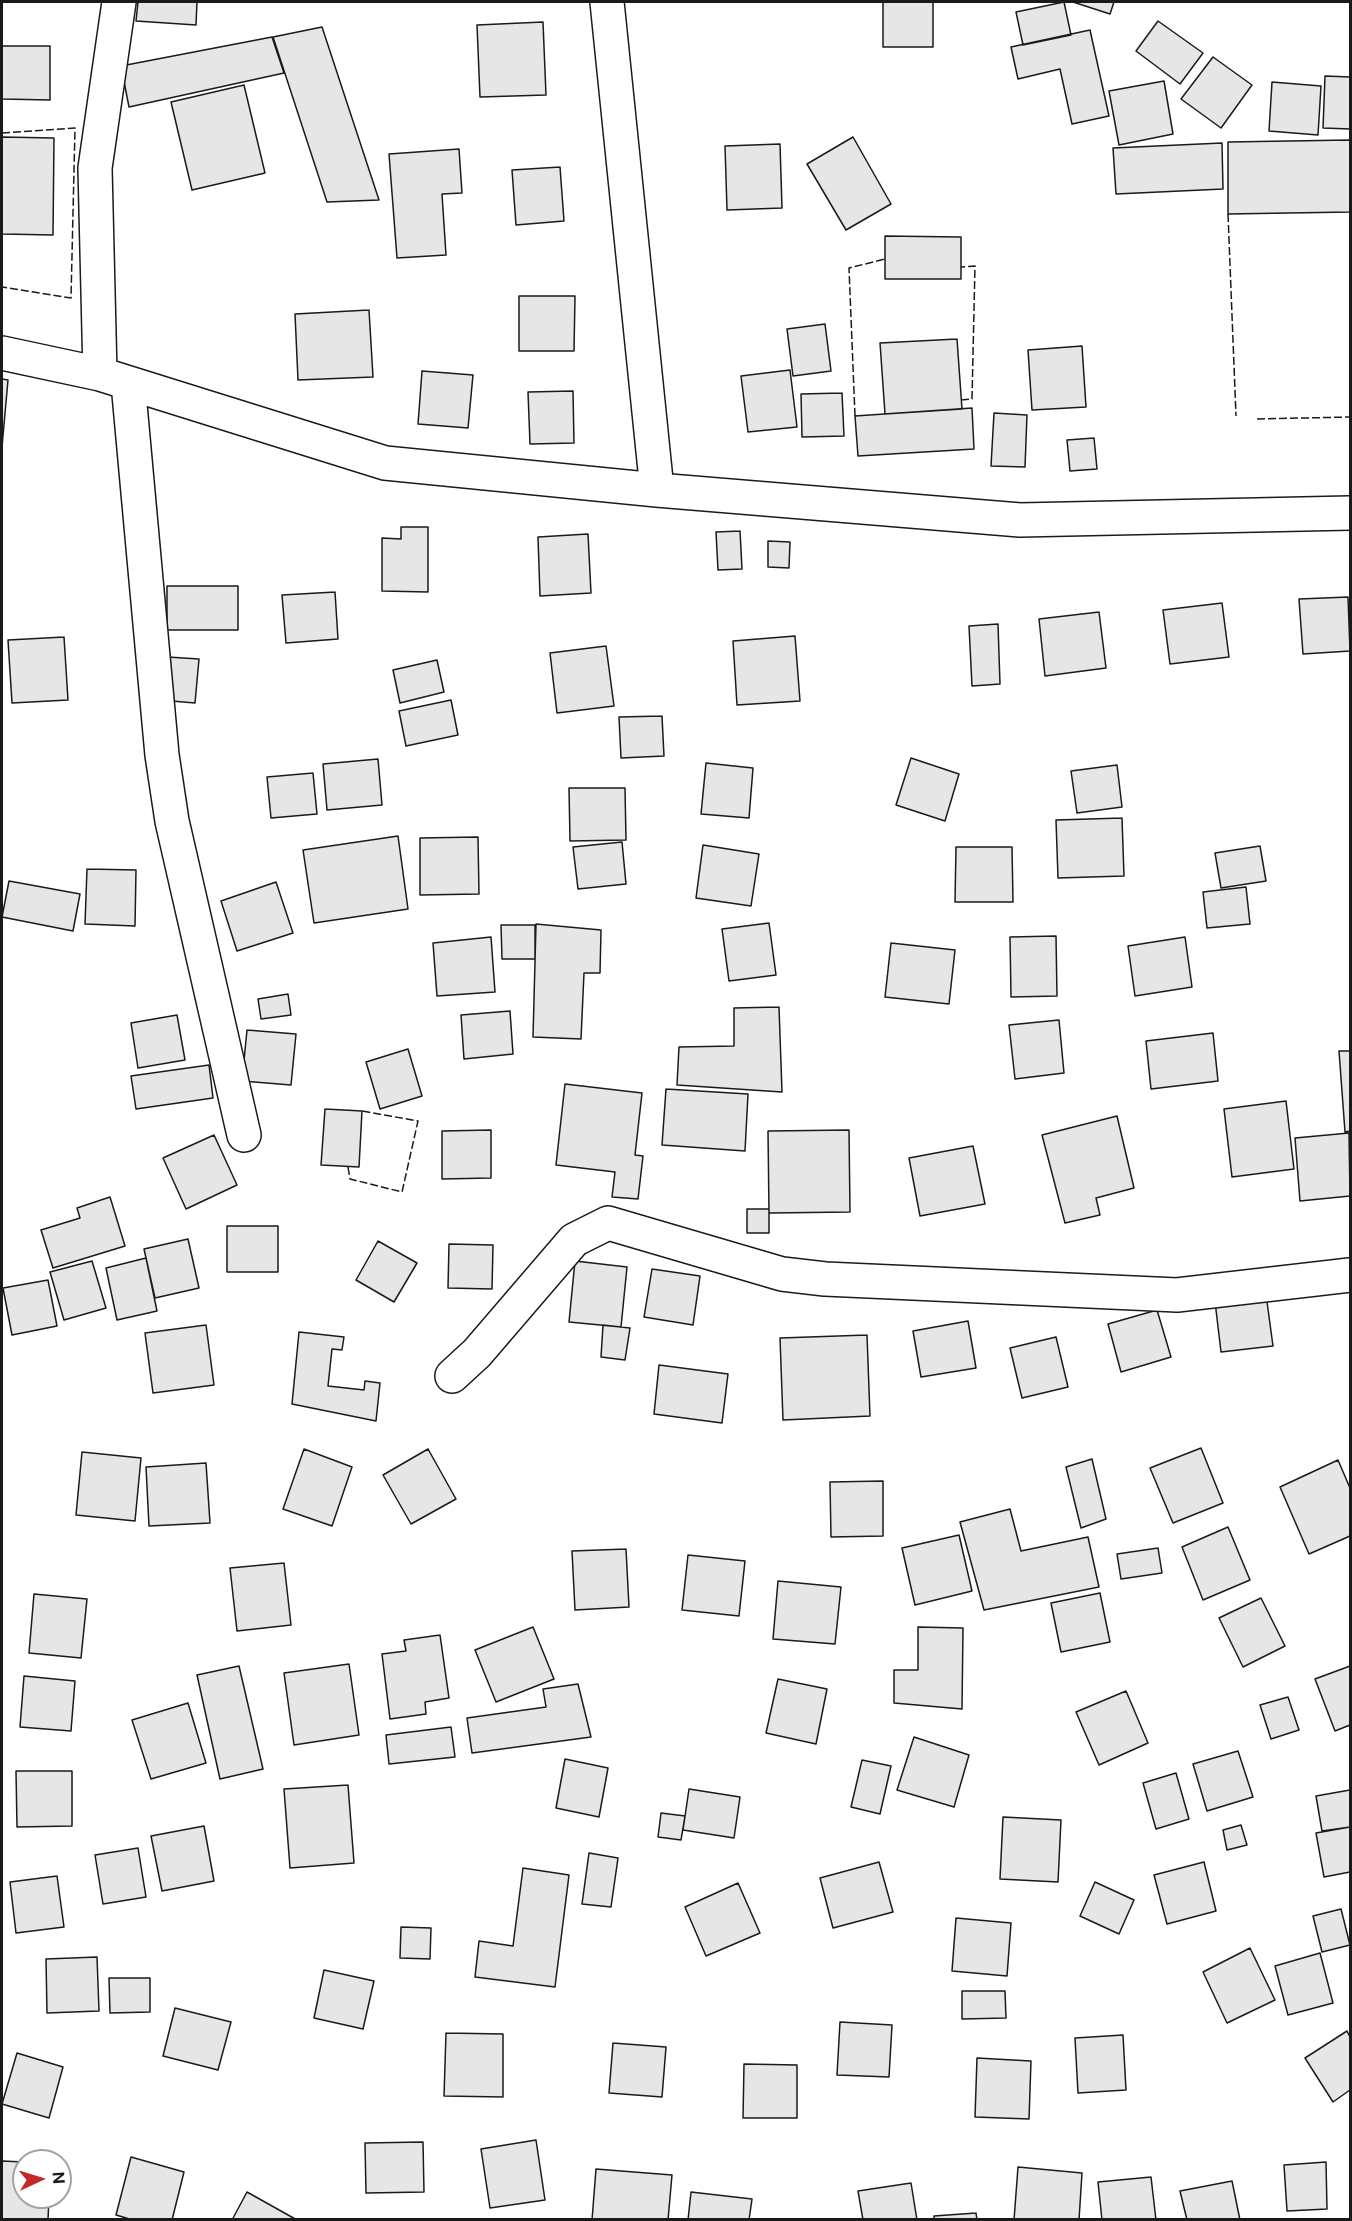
<!DOCTYPE html>
<html>
<head>
<meta charset="utf-8">
<style>
  body { margin:0 }
  #map { position:relative; width:1352px; height:2221px; overflow:hidden; background:#fff; font-family:"Public Sans",sans-serif }
  canvas { display:block }
  .frame { position:absolute; inset:0; border:3px solid #1a1a1a; pointer-events:none }
  .north { position:absolute; left:12px; top:2149px; width:60px; height:60px; box-sizing:border-box; background:#fff; border:2px solid #a3a3a3; border-radius:50%; rotate:86deg; font-size:16px; font-weight:700; line-height:24px; text-align:center; color:#1a1a1a }
  .north::after { content:''; display:block; margin:auto; width:21px; height:27px; background:#c62828; clip-path:polygon(50% 0,100% 100%,50% 72%,0 100%) }
</style>
</head>
<body>
<div id="map">
<canvas width="1352" height="2221"></canvas>
<div class="frame"></div>
<div class="north">N</div>
</div>
<script>
const ctx = document.querySelector('canvas').getContext('2d');
ctx.lineJoin = 'round';
function fill(path, color) { ctx.fillStyle = color; ctx.fill(path, 'evenodd'); }
const poly = rows => new Path2D(rows.map(r => 'M' + r).join(''));
function stroke(path, color, width, dash) { ctx.strokeStyle = color; ctx.lineWidth = width; ctx.lineCap = dash ? 'butt' : 'round'; ctx.setLineDash(dash || []); ctx.stroke(path); }
const building = poly([
  [138,2,197,2,196,25,136,21,138,2],
  [883,2,933,2,933,47,883,47,883,2],
  [1064,2,1071,35,1023,45,1016,12,1064,2],
  [1073,2,1114,2,1110,14,1073,2],
  [1158,21,1203,53,1180,84,1136,51,1158,21],
  [543,22,546,95,480,97,477,25,543,22],
  [322,27,379,200,327,202,273,37,322,27],
  [1090,30,1109,116,1072,124,1060,69,1018,79,1011,47,1090,30],
  [272,37,284,73,129,107,121,66,272,37],
  [2,46,50,46,50,100,2,99,2,46],
  [1213,57,1252,85,1221,128,1181,99,1213,57],
  [1325,76,1350,77,1350,129,1323,128,1325,76],
  [1164,81,1173,134,1119,145,1109,91,1164,81],
  [1272,82,1321,86,1318,135,1269,131,1272,82],
  [244,85,265,173,192,190,171,102,244,85],
  [2,137,54,138,53,235,2,234,2,137],
  [853,137,891,204,846,230,807,164,853,137],
  [1350,140,1350,212,1228,214,1228,142,1350,140],
  [1222,143,1223,189,1116,194,1113,148,1222,143],
  [780,144,782,208,727,210,725,146,780,144],
  [459,149,462,193,442,194,446,255,397,258,389,154,459,149],
  [560,167,564,221,516,225,512,170,560,167],
  [885,236,961,237,961,279,885,279,885,236],
  [519,296,575,296,574,351,519,351,519,296],
  [369,310,373,377,298,380,295,314,369,310],
  [825,324,831,371,793,376,787,329,825,324],
  [957,339,962,409,885,414,880,343,957,339],
  [1082,346,1086,407,1032,410,1028,350,1082,346],
  [790,370,797,427,748,432,741,376,790,370],
  [422,371,473,375,468,428,418,424,422,371],
  [2,379,8,380,2,447,2,379],
  [573,391,574,443,530,444,528,392,573,391],
  [842,393,844,436,802,437,801,394,842,393],
  [972,408,974,449,858,456,855,416,972,408],
  [994,413,1027,415,1025,467,991,466,994,413],
  [1094,438,1097,469,1070,471,1067,440,1094,438],
  [401,527,428,527,428,592,382,591,382,538,401,539,401,527],
  [740,531,742,569,718,570,716,532,740,531],
  [588,534,591,593,540,596,538,537,588,534],
  [768,541,790,542,789,568,768,567,768,541],
  [167,586,238,586,238,630,167,630,167,586],
  [335,592,338,639,286,643,282,595,335,592],
  [1348,597,1350,651,1303,654,1299,599,1348,597],
  [1222,603,1229,657,1170,664,1163,610,1222,603],
  [1099,612,1106,668,1045,676,1039,619,1099,612],
  [998,624,1000,684,972,686,969,626,998,624],
  [795,636,800,701,737,705,733,641,795,636],
  [64,637,68,700,12,703,8,640,64,637],
  [606,646,614,706,557,713,550,653,606,646],
  [152,656,199,659,195,703,148,699,152,656],
  [437,660,444,692,400,703,393,670,437,660],
  [451,700,458,735,406,746,399,711,451,700],
  [662,716,664,756,621,758,619,717,662,716],
  [911,758,959,774,945,821,896,805,911,758],
  [378,759,382,805,327,810,323,764,378,759],
  [706,763,753,768,749,818,701,814,706,763],
  [1117,765,1122,807,1077,813,1071,771,1117,765],
  [313,773,317,814,271,818,267,777,313,773],
  [569,788,625,788,626,840,570,841,569,788],
  [1122,818,1124,876,1058,878,1056,820,1122,818],
  [398,836,408,909,314,923,303,850,398,836],
  [478,837,479,894,420,895,420,838,478,837],
  [622,842,626,884,578,889,573,847,622,842],
  [703,845,759,854,751,906,696,898,703,845],
  [1260,846,1266,881,1221,888,1215,853,1260,846],
  [956,847,1012,847,1013,902,955,902,956,847],
  [87,869,136,870,135,926,85,924,87,869],
  [9,881,80,894,73,931,2,917,9,881],
  [276,882,293,933,237,951,221,901,276,882],
  [1246,887,1250,924,1207,928,1203,892,1246,887],
  [769,923,776,975,729,981,722,929,769,923],
  [536,924,601,930,600,973,584,973,581,1039,533,1037,536,924],
  [501,925,535,925,535,959,502,959,501,925],
  [1056,936,1057,996,1011,997,1010,937,1056,936],
  [491,937,495,992,437,996,433,943,491,937],
  [1185,937,1192,987,1135,996,1128,946,1185,937],
  [891,943,955,950,949,1004,885,997,891,943],
  [288,994,291,1015,261,1019,258,999,288,994],
  [779,1007,782,1092,677,1085,679,1047,734,1046,734,1008,779,1007],
  [510,1011,513,1054,464,1059,461,1015,510,1011],
  [177,1015,185,1060,138,1068,131,1023,177,1015],
  [1059,1020,1064,1073,1015,1079,1009,1025,1059,1020],
  [247,1030,296,1034,291,1085,242,1081,247,1030],
  [1213,1033,1218,1081,1151,1089,1146,1041,1213,1033],
  [408,1049,422,1096,380,1109,366,1062,408,1049],
  [1339,1051,1350,1051,1350,1131,1345,1132,1339,1051],
  [209,1065,213,1098,136,1109,131,1076,209,1065],
  [565,1084,642,1093,635,1155,643,1156,638,1199,612,1197,615,1172,556,1165,565,1084],
  [666,1089,748,1094,745,1151,662,1145,666,1089],
  [1286,1101,1294,1169,1232,1177,1224,1109,1286,1101],
  [325,1109,362,1111,359,1167,321,1165,325,1109],
  [1117,1116,1134,1188,1096,1198,1100,1215,1065,1223,1042,1135,1117,1116],
  [491,1130,491,1178,442,1179,442,1131,491,1130],
  [849,1130,850,1212,769,1213,768,1131,849,1130],
  [1349,1133,1350,1196,1300,1201,1295,1138,1349,1133],
  [214,1135,237,1185,186,1209,163,1158,214,1135],
  [973,1146,985,1204,920,1216,909,1158,973,1146],
  [110,1197,125,1246,53,1268,41,1230,80,1218,77,1208,110,1197],
  [747,1209,769,1209,769,1233,747,1233,747,1209],
  [227,1226,278,1226,278,1272,227,1272,227,1226],
  [188,1239,199,1288,155,1298,144,1249,188,1239],
  [378,1241,417,1263,394,1302,356,1280,378,1241],
  [449,1244,493,1245,492,1289,448,1288,449,1244],
  [146,1258,157,1311,117,1320,106,1268,146,1258],
  [92,1261,106,1308,64,1320,50,1272,92,1261],
  [575,1261,627,1267,621,1327,569,1322,575,1261],
  [652,1269,700,1276,693,1325,644,1317,652,1269],
  [48,1280,57,1326,12,1335,3,1288,48,1280],
  [1265,1287,1273,1346,1221,1352,1214,1293,1265,1287],
  [1157,1310,1171,1357,1121,1372,1108,1324,1157,1310],
  [968,1321,976,1368,921,1377,913,1331,968,1321],
  [206,1325,214,1385,153,1393,145,1333,206,1325],
  [603,1325,630,1328,625,1360,601,1357,603,1325],
  [299,1332,344,1337,342,1350,332,1349,328,1386,364,1390,365,1381,380,1383,376,1421,292,1404,299,1332],
  [867,1335,870,1416,783,1420,780,1338,867,1335],
  [1056,1337,1068,1387,1022,1398,1010,1348,1056,1337],
  [659,1365,728,1374,722,1423,654,1414,659,1365],
  [1201,1448,1223,1503,1173,1523,1150,1468,1201,1448],
  [304,1449,352,1467,332,1526,283,1509,304,1449],
  [428,1449,456,1499,411,1524,383,1475,428,1449],
  [82,1452,141,1458,135,1521,76,1515,82,1452],
  [1092,1459,1106,1519,1081,1528,1066,1467,1092,1459],
  [1338,1460,1350,1488,1350,1536,1309,1554,1280,1487,1338,1460],
  [206,1463,210,1523,149,1526,146,1467,206,1463],
  [883,1481,883,1536,831,1537,830,1482,883,1481],
  [1010,1509,1021,1551,1088,1537,1099,1587,984,1610,960,1522,1010,1509],
  [1228,1527,1250,1580,1203,1600,1182,1547,1228,1527],
  [959,1535,972,1591,915,1605,902,1548,959,1535],
  [1158,1548,1162,1573,1121,1579,1117,1554,1158,1548],
  [626,1549,629,1607,575,1610,572,1551,626,1549],
  [688,1555,745,1561,739,1616,682,1610,688,1555],
  [284,1563,291,1625,237,1631,230,1568,284,1563],
  [778,1581,841,1587,835,1644,773,1639,778,1581],
  [1100,1593,1110,1642,1061,1652,1051,1603,1100,1593],
  [34,1594,87,1599,81,1658,29,1653,34,1594],
  [1261,1598,1285,1646,1243,1667,1219,1618,1261,1598],
  [533,1627,554,1679,496,1702,475,1650,533,1627],
  [918,1627,963,1628,962,1709,894,1703,894,1670,918,1670,918,1627],
  [440,1635,449,1698,425,1702,426,1714,390,1719,382,1654,406,1651,404,1640,440,1635],
  [349,1664,359,1735,294,1745,284,1673,349,1664],
  [239,1666,263,1769,220,1779,197,1675,239,1666],
  [1350,1666,1350,1725,1335,1731,1315,1679,1350,1666],
  [24,1676,75,1681,71,1731,20,1727,24,1676],
  [778,1679,827,1689,816,1744,766,1733,778,1679],
  [578,1684,591,1737,472,1753,467,1718,546,1707,543,1689,578,1684],
  [1126,1691,1148,1743,1099,1765,1076,1712,1126,1691],
  [1288,1697,1299,1730,1271,1739,1260,1705,1288,1697],
  [188,1703,206,1763,151,1779,132,1720,188,1703],
  [451,1727,455,1757,389,1764,386,1735,451,1727],
  [914,1737,969,1755,954,1807,897,1790,914,1737],
  [1238,1751,1253,1797,1207,1811,1193,1764,1238,1751],
  [565,1759,608,1768,599,1817,556,1808,565,1759],
  [862,1760,891,1766,880,1814,851,1807,862,1760],
  [16,1771,72,1771,72,1826,17,1827,16,1771],
  [1176,1773,1189,1819,1156,1829,1143,1783,1176,1773],
  [348,1785,354,1863,290,1868,284,1789,348,1785],
  [689,1789,740,1797,734,1838,683,1830,689,1789],
  [1350,1790,1350,1827,1322,1831,1316,1796,1350,1790],
  [661,1813,685,1816,681,1840,658,1837,661,1813],
  [1003,1817,1061,1820,1058,1882,1000,1879,1003,1817],
  [1241,1825,1247,1845,1227,1850,1223,1830,1241,1825],
  [204,1826,214,1881,162,1891,151,1836,204,1826],
  [1350,1827,1350,1872,1324,1877,1316,1833,1350,1827],
  [138,1848,146,1897,103,1904,95,1855,138,1848],
  [589,1853,618,1858,611,1907,582,1904,589,1853],
  [879,1862,893,1912,833,1928,820,1878,879,1862],
  [1204,1862,1216,1911,1167,1924,1154,1875,1204,1862],
  [523,1868,569,1875,555,1987,475,1977,479,1941,513,1946,523,1868],
  [57,1876,64,1927,16,1933,10,1882,57,1876],
  [1095,1882,1134,1900,1119,1934,1080,1916,1095,1882],
  [738,1883,760,1933,706,1956,685,1907,738,1883],
  [1341,1909,1350,1945,1322,1952,1313,1916,1341,1909],
  [956,1918,1011,1923,1007,1976,952,1971,956,1918],
  [401,1927,431,1928,430,1959,400,1958,401,1927],
  [1250,1948,1275,2000,1227,2023,1203,1972,1250,1948],
  [1320,1953,1333,2003,1288,2015,1275,1966,1320,1953],
  [97,1957,99,2011,47,2013,46,1959,97,1957],
  [324,1970,374,1981,363,2029,314,2018,324,1970],
  [109,1978,150,1978,150,2012,110,2013,109,1978],
  [962,1991,1005,1991,1006,2018,962,2019,962,1991],
  [175,2008,231,2022,218,2070,163,2056,175,2008],
  [840,2022,892,2025,889,2077,837,2075,840,2022],
  [1347,2031,1350,2037,1350,2090,1333,2102,1305,2058,1347,2031],
  [446,2033,503,2034,503,2097,444,2096,446,2033],
  [1123,2035,1126,2090,1078,2093,1075,2038,1123,2035],
  [613,2043,666,2047,662,2097,609,2093,613,2043],
  [17,2053,63,2067,49,2118,2,2104,17,2053],
  [977,2058,1031,2061,1029,2119,975,2117,977,2058],
  [744,2064,797,2065,797,2118,743,2118,744,2064],
  [536,2140,545,2200,490,2208,481,2149,536,2140],
  [423,2142,424,2192,366,2193,365,2143,423,2142],
  [131,2157,184,2172,172,2220,133,2220,116,2215,131,2157],
  [2,2161,24,2162,24,2197,49,2197,48,2220,2,2220,2,2161],
  [1326,2162,1327,2209,1287,2211,1284,2165,1326,2162],
  [1018,2167,1082,2173,1079,2220,1014,2220,1018,2167],
  [596,2169,672,2175,668,2220,592,2220,596,2169],
  [1151,2177,1156,2220,1102,2220,1098,2182,1151,2177],
  [1232,2181,1240,2220,1187,2220,1180,2191,1232,2181],
  [911,2183,917,2220,863,2220,858,2191,911,2183],
  [247,2192,297,2220,232,2220,247,2192],
  [691,2192,752,2199,749,2220,688,2220,691,2192],
  [976,2213,977,2220,934,2220,934,2216,976,2213]
]);
fill(building, '#e6e6e6');
stroke(building, '#1a1a1a', 1.5);
const street = poly([
  [607,2,657,490],
  [2,353,100,374,385,463,657,490,1020,520,1350,513],
  [100,374,95,168,119,2],
  [128,383,162,755,172,821,244,1135],
  [452,1376,477,1353,574,1240,608,1223,782,1274,825,1279,1177,1295,1350,1275]
]);
stroke(street, '#1a1a1a', 36);
stroke(street, '#fff', 33);
stroke(poly([
  [2,133,75,128,71,298,2,287],
  [1228,214,1236,416],
  [961,400,972,399,975,266,961,267],
  [855,416,849,268,885,259],
  [1257,419,1350,417],
  [348,1167,350,1179,402,1192,418,1121,362,1111]
]), '#1a1a1a', 1.5, [8, 3]);
</script>
</body>
</html>
